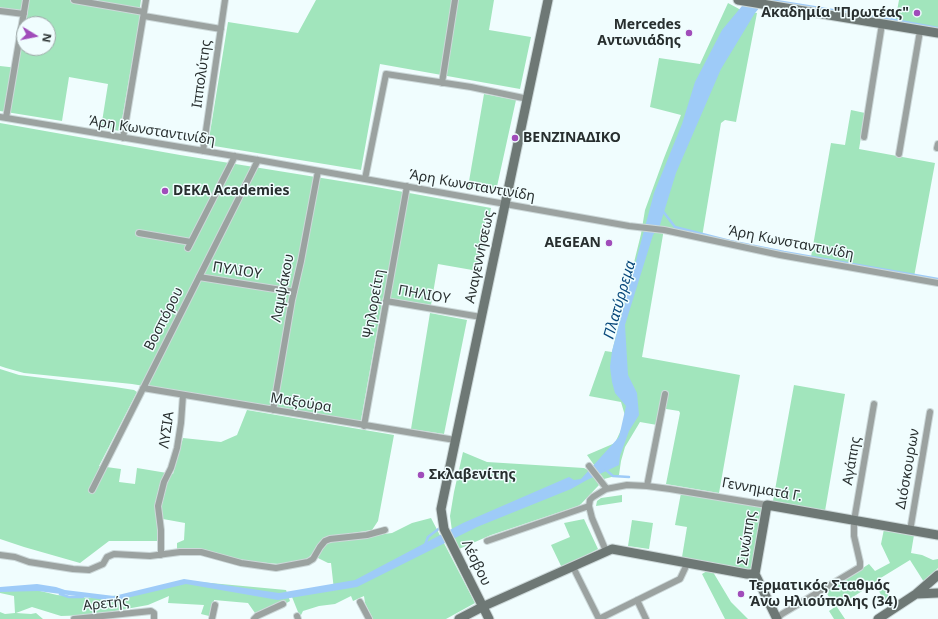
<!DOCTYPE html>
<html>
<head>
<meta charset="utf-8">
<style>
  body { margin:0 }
  #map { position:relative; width:938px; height:619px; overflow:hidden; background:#f0fdfe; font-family:"Noto Sans",sans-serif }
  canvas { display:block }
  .north { position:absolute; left:16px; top:16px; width:40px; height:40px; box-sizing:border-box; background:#f0fdfe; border:1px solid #a0abab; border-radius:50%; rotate:100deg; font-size:11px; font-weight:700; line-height:16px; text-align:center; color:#282f2f }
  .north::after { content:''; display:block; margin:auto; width:14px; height:18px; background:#a04cba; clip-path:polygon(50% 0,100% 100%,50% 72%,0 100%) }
</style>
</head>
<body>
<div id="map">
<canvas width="938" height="619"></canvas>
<div class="north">N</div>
</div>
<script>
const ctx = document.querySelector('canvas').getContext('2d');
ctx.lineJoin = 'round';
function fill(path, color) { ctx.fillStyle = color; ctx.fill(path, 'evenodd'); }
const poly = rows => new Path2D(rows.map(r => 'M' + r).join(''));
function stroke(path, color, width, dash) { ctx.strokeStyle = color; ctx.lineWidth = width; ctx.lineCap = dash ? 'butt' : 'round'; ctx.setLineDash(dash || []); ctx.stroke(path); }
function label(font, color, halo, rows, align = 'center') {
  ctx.font = font + ' "Noto Sans",sans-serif'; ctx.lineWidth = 3; ctx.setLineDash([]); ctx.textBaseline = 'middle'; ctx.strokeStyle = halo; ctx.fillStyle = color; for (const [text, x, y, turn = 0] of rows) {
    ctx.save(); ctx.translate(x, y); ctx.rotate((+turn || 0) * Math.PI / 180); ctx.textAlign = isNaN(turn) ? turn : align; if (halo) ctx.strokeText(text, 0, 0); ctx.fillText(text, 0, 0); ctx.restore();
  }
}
fill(poly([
  [0,0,23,0,21,13,0,10],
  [29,0,141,0,139,14,141,15,129,79,120,131,101,128,108,84,69,77,62,121,0,111,0,66,18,68,24,30,24,48,48,48,48,24,25,24],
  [316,0,494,0,489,30,531,37,520,89,380,64,361,170,208,145,228,22,298,33],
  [899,0,938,0,938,29,895,22],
  [728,3,741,10,757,13,736,122,725,120,721,123,702,237,664,229,642,357,740,375,719,493,666,484,680,413,679,411,660,408,657,425,640,422,625,447,621,461,619,475,604,479,587,455,615,443,626,419,621,402,589,396,605,351,612,352,641,234,645,210,664,158,681,115,650,107,659,58,700,64],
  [484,94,516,100,496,191,468,187],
  [851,110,865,113,859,149,935,163,914,277,811,257,831,143,845,145],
  [0,123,180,155,371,186,491,208,478,271,438,264,431,305,383,297,361,420,354,421,283,409,132,384,24,373,6,368,0,366],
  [430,313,467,320,444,434,411,429],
  [0,369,19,375,115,387,134,390,137,392,99,466,121,469,119,482,135,484,137,468,173,474,183,438,221,442,237,435,247,410,394,435,378,521,372,530,327,537,324,539,307,560,278,564,237,560,197,549,177,550,177,543,184,540,185,523,163,519,159,530,159,541,109,541,80,563,24,547,0,539],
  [794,385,845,394,825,511,773,501],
  [463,452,487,462,584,468,590,471,597,480,599,485,581,504,578,506,491,535,459,549,452,531,450,516,454,492],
  [681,493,760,507,762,510,751,568,748,570,682,557,687,527,675,525],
  [622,495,622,502,596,506,597,501,601,498],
  [431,518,475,603,446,619,373,619,365,603,364,596,353,601,351,596,335,604,319,606,303,611,300,617,292,597,334,590,331,563,328,563,318,558,318,555,326,544,330,541,392,533,412,523],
  [584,519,598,549,562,568,551,545,570,537,564,523],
  [632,520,653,523,649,549,628,546],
  [884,529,914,535,911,553,922,555,933,560,938,559,938,568,924,582,910,560,879,579,891,600,886,603,877,588,870,586,837,607,845,619,834,619,829,611,835,607,826,592,869,564,875,571,890,563,881,544],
  [707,571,713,572,731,602,748,619,725,619,702,574],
  [189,581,286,590,290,601,285,604,268,608,255,613,248,603,214,600,213,617,201,614,204,605,168,603,169,596,148,605,93,615,61,616,32,607,16,613,31,614,36,613,43,619,0,619,0,612,5,614,15,613,14,596,0,593,0,590,36,590,57,595,91,598,132,594]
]), '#a1e5bc');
fill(poly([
  [747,0,766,0,755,13,721,69,676,173,660,225,653,235,625,325,628,375,637,393,639,415,629,431,620,456,619,465,587,480,571,489,477,527,357,587,278,600,186,584,114,601,38,591,0,592,0,587,37,584,56,587,65,590,114,596,184,579,279,593,355,580,463,523,569,477,574,480,581,479,619,437,626,406,615,393,612,382,610,367,612,351,654,193,682,124,695,82,722,30]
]), '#9ecbf8');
stroke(poly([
  [770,0,895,20,938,28],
  [662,210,675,227,730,241,784,252,938,279],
  [606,470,613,476,629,477],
  [425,545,428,537,441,527],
  [60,594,69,597,83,597]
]), '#9ecbf8', 2.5);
const street = poly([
  [74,0,144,12],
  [0,11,24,14],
  [144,16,221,29],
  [442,83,455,0],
  [0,117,258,160,629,226,664,230,780,255,938,283],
  [6,118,26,0],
  [864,137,882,24],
  [123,138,146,0],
  [937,148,938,144],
  [203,151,225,0],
  [899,154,920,31],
  [365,179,386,74,471,87,528,99],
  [139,233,191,242],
  [188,248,235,156],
  [199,277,294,292],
  [386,301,481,317],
  [143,388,455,440],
  [273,410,292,300,301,261,318,171],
  [364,426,407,186],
  [589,466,607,489],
  [647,486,665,394],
  [92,490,258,160],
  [910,531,930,412],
  [487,541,589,506],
  [606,551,592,518,589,506,590,500,593,497,606,489,627,485,647,486,670,489,767,505],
  [0,555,15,557,29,562,73,569,89,570,103,564,107,557,114,554,150,556,180,552,201,552,241,563,276,568,308,562,313,559,320,547,325,541,330,539,367,535,385,530],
  [161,555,161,530,158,506,164,482,171,468,177,448,181,423,183,395],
  [573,567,599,619],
  [637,600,646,619],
  [360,602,369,619],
  [297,616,298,619],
  [74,619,151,611,154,613,154,619],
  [212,619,215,605],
  [254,619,257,616,283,604],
  [599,619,680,579,688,562],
  [776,619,782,614,860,567,860,562,854,536,854,521,874,404]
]);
const secondary = poly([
  [738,0,938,33],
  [916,594,938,593],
  [459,619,482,607,612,549,747,574,755,574],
  [489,619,444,529,441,509,548,0],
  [777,619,755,574,767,505,938,535],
  [878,619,916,594,938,575]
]);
stroke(street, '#ccd8d9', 8);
stroke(secondary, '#ccd8d9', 11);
stroke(street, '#9ba2a0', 6);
stroke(secondary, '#6e7875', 9);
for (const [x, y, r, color] of [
  [917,13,4,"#a04cba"],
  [689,33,4,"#a04cba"],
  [515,138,4,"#a04cba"],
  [165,191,4,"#a04cba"],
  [609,243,4,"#a04cba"],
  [421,475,4,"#a04cba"],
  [741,594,4,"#a04cba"]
]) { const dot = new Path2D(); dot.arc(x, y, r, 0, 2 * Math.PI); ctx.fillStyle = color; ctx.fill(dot); stroke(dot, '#f0fdfe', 1.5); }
label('bold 14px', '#282f2f', '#f0fdfe', [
  ["Ακαδημία \"Πρωτέας\"",909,13,"right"],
  ["Mercedes",681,25,"right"],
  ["Αντωνιάδης",681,41,"right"],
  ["ΒΕΝΖΙΝΑΔΙΚΟ",523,138],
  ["DEKA Academies",173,191],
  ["AEGEAN",601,243,"right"],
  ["Σκλαβενίτης",429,475],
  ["Τερματικός Σταθμός",749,586],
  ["Άνω Ηλιούπολης (34)",749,602]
], 'left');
label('14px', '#282f2f', '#f0fdfe', [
  ["Ιππολύτης",202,74,-82],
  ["Άρη Κωνσταντινίδη",152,131,9],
  ["Άρη Κωνσταντινίδη",472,186,10],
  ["Άρη Κωνσταντινίδη",791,243,11],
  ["Αναγεννήσεως",480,257,-78],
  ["ΠΥΛΙΟΥ",237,271,9],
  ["Λαμψάκου",283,288,-79],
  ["ΠΗΛΙΟΥ",424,295,10],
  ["Ψηλορείτη",374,304,-80],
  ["Βοσπόρου",164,319,-63],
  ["Μαξούρα",301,403,9],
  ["ΛΥΣΙΑ",167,430,-82],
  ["Αγάπης",852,461,-80],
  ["Διόσκουρων",908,469,-80],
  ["Γεννηματά Γ.",762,490,10],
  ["Σινώπης",747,538,-81],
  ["Λέσβου",476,563,64],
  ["Αρετής",106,604,-6]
]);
label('italic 15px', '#0a4a7c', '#f0fdfe', [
  ["Πλατύρρεμα",620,300,-74]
]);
</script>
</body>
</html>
